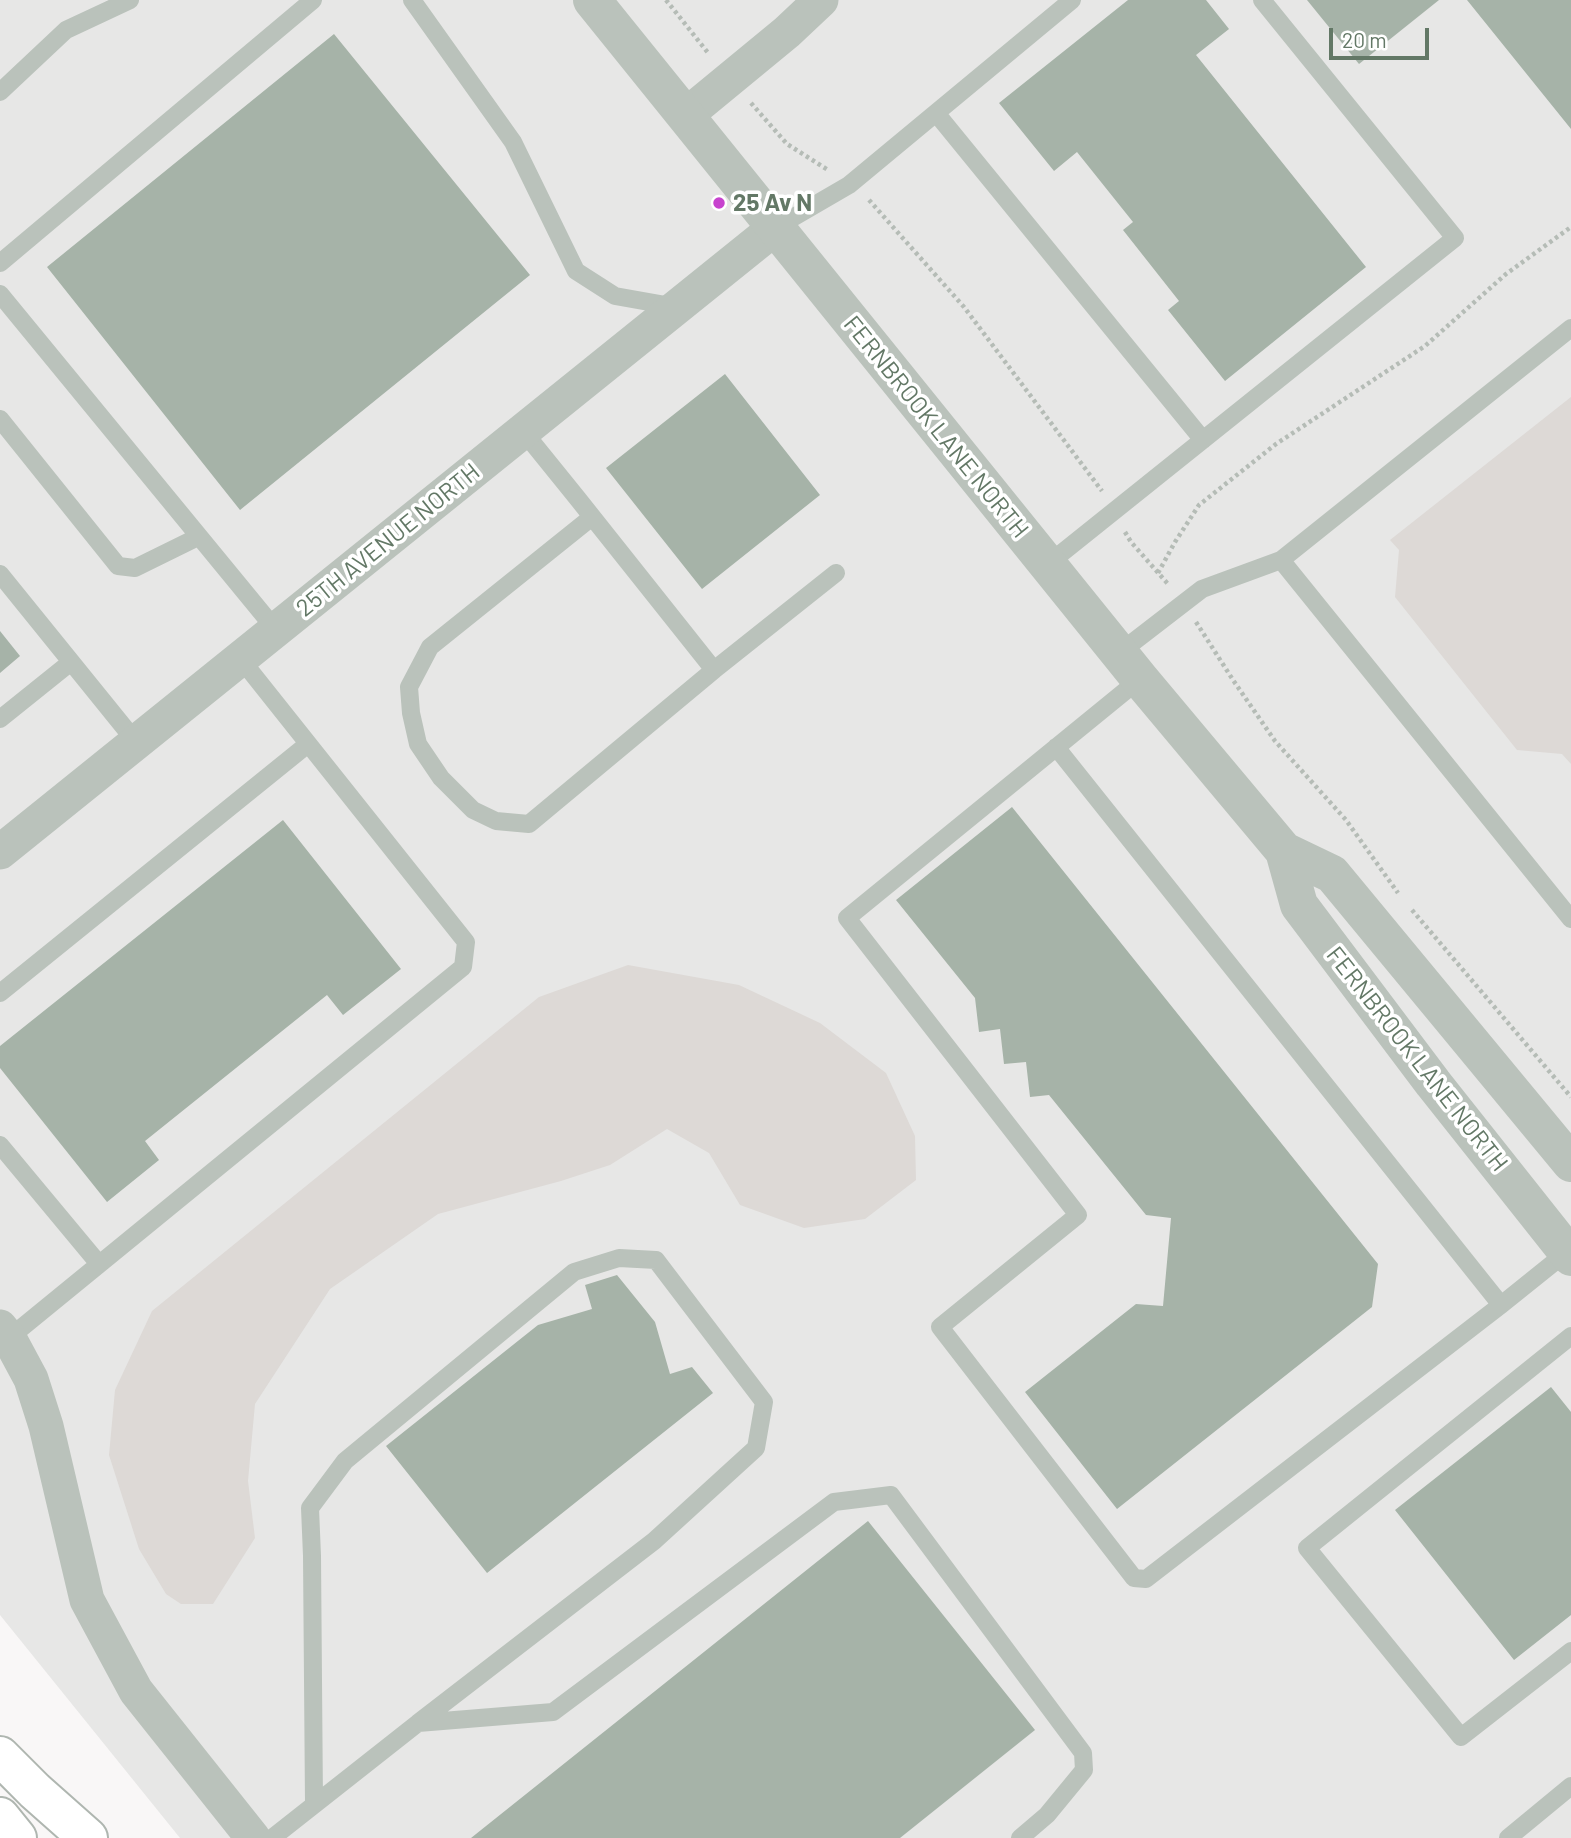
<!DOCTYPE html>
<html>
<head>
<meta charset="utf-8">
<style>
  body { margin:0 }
  #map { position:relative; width:1571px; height:1838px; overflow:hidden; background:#f9f7f7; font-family:Barlow,sans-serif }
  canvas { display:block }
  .scale { position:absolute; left:1329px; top:28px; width:100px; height:32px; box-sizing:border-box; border:4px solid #637866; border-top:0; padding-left:9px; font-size:21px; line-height:24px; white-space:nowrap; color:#637866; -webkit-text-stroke:5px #fff; paint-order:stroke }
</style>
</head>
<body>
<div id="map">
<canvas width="1571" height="1838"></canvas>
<div class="scale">20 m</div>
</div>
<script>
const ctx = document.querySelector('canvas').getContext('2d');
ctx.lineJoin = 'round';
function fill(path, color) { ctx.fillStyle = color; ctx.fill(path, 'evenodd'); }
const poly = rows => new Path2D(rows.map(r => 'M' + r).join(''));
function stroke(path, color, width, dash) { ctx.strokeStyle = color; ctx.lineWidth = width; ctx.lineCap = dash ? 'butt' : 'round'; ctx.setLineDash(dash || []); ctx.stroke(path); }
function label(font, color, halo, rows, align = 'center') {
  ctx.font = font + ' Barlow,sans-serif'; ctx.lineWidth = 7; ctx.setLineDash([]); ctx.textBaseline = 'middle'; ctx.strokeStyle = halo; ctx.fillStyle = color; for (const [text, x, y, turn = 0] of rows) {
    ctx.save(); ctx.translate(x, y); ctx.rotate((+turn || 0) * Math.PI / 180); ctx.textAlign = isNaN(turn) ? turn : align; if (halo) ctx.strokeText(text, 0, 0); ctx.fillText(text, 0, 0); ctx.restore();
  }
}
fill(poly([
  [0,0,1571,0,1571,1838,180,1838,0,1615]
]), '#e7e7e6');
fill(poly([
  [1571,397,1571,764,1562,754,1517,750,1395,597,1399,550,1390,540],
  [628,965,739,985,820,1023,886,1073,915,1136,916,1180,865,1219,804,1228,740,1205,709,1153,667,1129,610,1165,561,1181,438,1214,330,1289,255,1404,248,1481,255,1538,213,1604,181,1604,166,1594,139,1549,109,1455,115,1390,152,1311,539,997]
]), '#ddd9d6');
fill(poly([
  [1128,0,1206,0,1229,29,1196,55,1366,267,1225,381,1168,310,1179,301,1123,230,1133,222,1077,152,1054,171,999,103],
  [1307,0,1439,0,1359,64],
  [1467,0,1571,0,1571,129],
  [334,34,530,275,240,510,47,267],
  [725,374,820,495,702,589,606,468],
  [0,631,20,656,0,673],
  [1012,807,1378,1264,1372,1307,1117,1509,1025,1392,1136,1304,1163,1306,1171,1218,1146,1215,1049,1095,1030,1097,1026,1062,1004,1064,1000,1029,979,1032,975,998,896,900],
  [283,820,401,969,343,1015,327,995,145,1141,159,1160,107,1202,0,1068,0,1046],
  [617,1275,655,1322,670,1374,692,1367,713,1393,487,1573,386,1446,538,1325,592,1309,585,1285],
  [1551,1387,1571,1412,1571,1615,1514,1660,1395,1510],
  [868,1521,1035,1730,900,1838,471,1838]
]), '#a6b3a8');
const motorway = poly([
  [0,1756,35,1791,88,1838],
  [0,1817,17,1838]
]);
stroke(motorway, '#afb6b0', 42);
stroke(poly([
  [666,0,709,54],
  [751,103,787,144,828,170],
  [869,200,964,307,1102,491],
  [1125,532,1131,542,1168,584],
  [1158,573,1175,542,1199,505,1276,444,1425,346,1506,274,1571,227],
  [1196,622,1233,680,1275,741,1346,820,1398,893],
  [1412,910,1571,1097]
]), '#b5bcb6', 4.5, [3.5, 3.5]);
stroke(poly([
  [412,0,513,142,576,271,615,296,677,307],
  [0,92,66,30,130,0],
  [936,113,1203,440],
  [775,228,849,185,1072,0],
  [0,263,313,0],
  [0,294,276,630],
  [0,419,118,566,135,568,198,537],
  [523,431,578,499,714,670,529,824,496,821,473,810,441,778,418,744,411,713,409,687,430,647,592,517],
  [1281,560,1571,328],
  [1048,564,1455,238,1262,0],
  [0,574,136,742],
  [1119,653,1202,589,1281,560,1571,919],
  [714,670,836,573],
  [1140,679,847,918,1078,1215,940,1327,1134,1578,1146,1579,1501,1305,1567,1252],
  [0,719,71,662],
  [1056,747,1501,1305],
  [0,993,308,744],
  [0,1145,99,1264],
  [1571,1336,1307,1548,1461,1737,1571,1651],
  [9,1338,463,967,466,942,240,658],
  [314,1804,312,1556,310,1508,345,1461,574,1272,619,1258,656,1260,764,1402,756,1448,654,1541,418,1723],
  [272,1838,418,1723,553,1712,834,1502,891,1495,1083,1753,1084,1770,1047,1815,1020,1838],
  [1508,1838,1571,1786]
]), '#bac2bb', 18);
stroke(poly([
  [685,116,787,32,821,0],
  [0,852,775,228],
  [0,1327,9,1338,31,1379,46,1426,87,1600,136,1691,253,1838]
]), '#bac2bb', 35);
stroke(poly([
  [592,0,1140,679,1284,851,1332,874,1571,1163],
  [1284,851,1299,905,1433,1083,1571,1257]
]), '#bac2bb', 38);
stroke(motorway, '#fff', 38);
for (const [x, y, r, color] of [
  [719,203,7,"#c742ce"]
]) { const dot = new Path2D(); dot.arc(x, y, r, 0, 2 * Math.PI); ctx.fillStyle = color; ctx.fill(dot); stroke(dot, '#fff', 2.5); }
label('bold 24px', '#637866', '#fff', [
  ["25 Av N",733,203]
], 'left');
label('24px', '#637866', '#fff', [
  ["FERNBROOK LANE NORTH",936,427,51],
  ["25TH AVENUE NORTH",388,540,-39],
  ["FERNBROOK LANE NORTH",1417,1059,52]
]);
</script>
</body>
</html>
